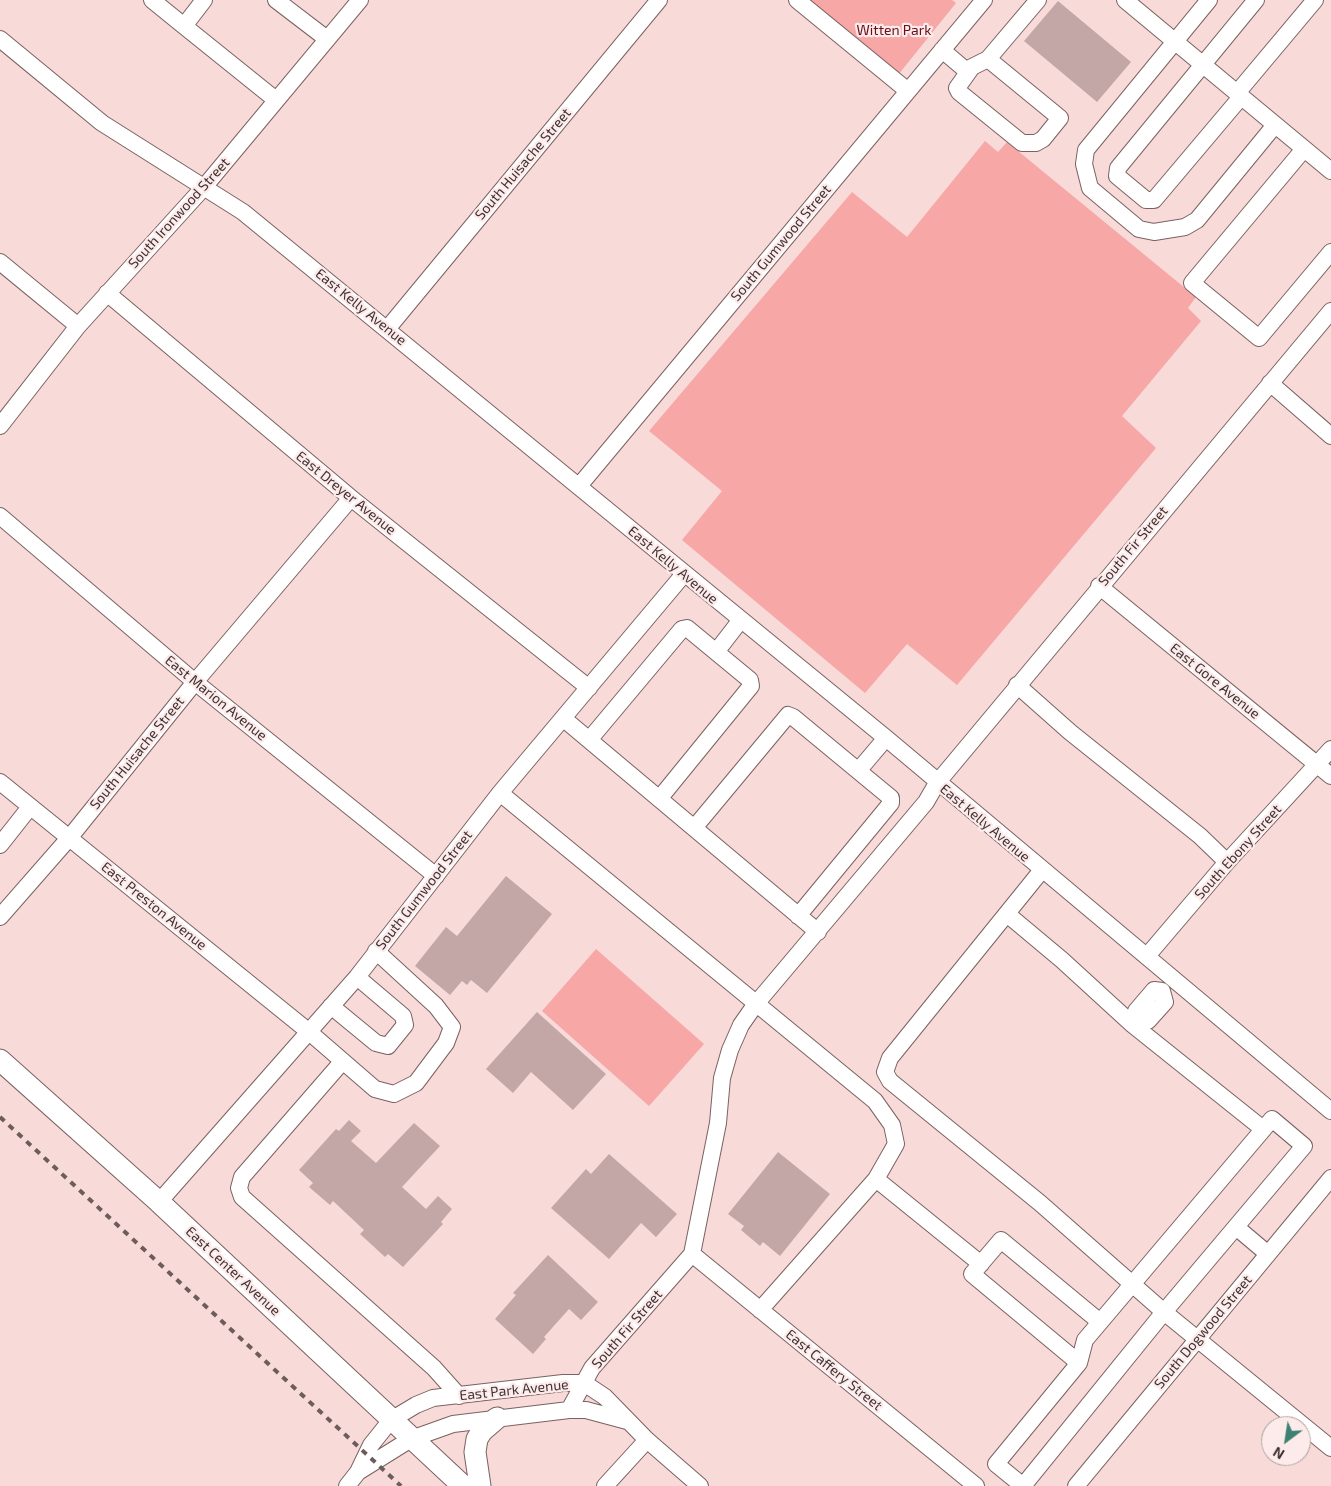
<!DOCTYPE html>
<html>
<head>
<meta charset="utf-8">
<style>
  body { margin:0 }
  #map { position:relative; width:1331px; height:1486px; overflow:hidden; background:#f8dad9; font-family:"Exo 2",sans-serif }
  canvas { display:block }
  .north { position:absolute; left:1261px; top:1416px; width:50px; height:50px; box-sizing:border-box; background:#fdeaea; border:1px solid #b1a0a0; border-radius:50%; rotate:211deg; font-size:14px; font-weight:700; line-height:20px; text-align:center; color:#3e3232 }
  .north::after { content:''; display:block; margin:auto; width:18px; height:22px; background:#3e8071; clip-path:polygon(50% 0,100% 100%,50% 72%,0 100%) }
</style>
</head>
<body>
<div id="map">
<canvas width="1331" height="1486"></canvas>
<div class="north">N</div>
</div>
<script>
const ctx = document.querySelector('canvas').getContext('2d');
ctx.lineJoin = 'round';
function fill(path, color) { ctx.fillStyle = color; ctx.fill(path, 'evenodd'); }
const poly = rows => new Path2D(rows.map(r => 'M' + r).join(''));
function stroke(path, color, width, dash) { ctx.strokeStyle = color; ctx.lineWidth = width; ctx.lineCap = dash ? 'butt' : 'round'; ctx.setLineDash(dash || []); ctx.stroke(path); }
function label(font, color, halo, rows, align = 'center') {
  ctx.font = font + ' "Exo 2",sans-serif'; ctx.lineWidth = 4.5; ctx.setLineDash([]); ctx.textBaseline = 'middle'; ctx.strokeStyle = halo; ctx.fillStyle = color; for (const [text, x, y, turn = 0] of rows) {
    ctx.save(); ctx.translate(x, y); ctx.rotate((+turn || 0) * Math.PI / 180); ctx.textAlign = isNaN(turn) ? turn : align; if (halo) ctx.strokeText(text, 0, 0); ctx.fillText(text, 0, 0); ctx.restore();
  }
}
fill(poly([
  [808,0,952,0,956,3,898,75],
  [985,141,998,152,1007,142,1196,297,1188,308,1201,321,1122,416,1156,448,957,685,907,644,865,693,682,540,722,491,649,431,852,192,907,237],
  [596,949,704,1044,649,1106,542,1011]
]), '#f6a7a6');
fill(poly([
  [1058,1,1131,62,1097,102,1024,41],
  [506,876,552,914,487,993,471,980,467,985,462,981,450,995,415,966,446,927,457,936],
  [537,1012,606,1074,573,1110,531,1072,513,1093,486,1069],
  [349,1120,361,1131,351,1141,376,1163,414,1123,440,1146,402,1187,426,1209,438,1196,452,1209,441,1222,443,1224,403,1267,388,1254,385,1257,360,1234,364,1230,333,1201,330,1205,309,1187,313,1183,299,1170,336,1129,339,1131],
  [778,1152,830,1194,780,1256,763,1242,760,1246,741,1230,744,1226,728,1214],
  [609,1154,677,1214,656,1237,641,1223,609,1259,551,1208,586,1169,591,1174],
  [548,1255,598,1302,581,1320,569,1309,544,1337,546,1339,533,1354,495,1319,516,1295,513,1293]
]), '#c3a7a6');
const minor = poly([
  [152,0,184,26,204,0],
  [276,0,327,39],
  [797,0,908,91],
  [1125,0,1331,171],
  [1209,0,1086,150,1084,164,1090,188,1139,229,1154,232,1185,227,1197,220,1275,125],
  [184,26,276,100],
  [0,39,102,123,243,212,886,738,1331,1111],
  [942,50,968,72],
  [988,59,1060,118,1043,139,1036,143,1022,143,959,92,957,88,972,67,988,59,1038,0],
  [1237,93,1315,0],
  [1241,97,1154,200,1146,200,1117,176,1118,168,1256,0],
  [1304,149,1192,283,1259,338,1331,252],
  [0,262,78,326],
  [107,293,351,498,589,688],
  [388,328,659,0],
  [1270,383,1331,436],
  [0,426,78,326,205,186,360,0],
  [579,486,984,0],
  [0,516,195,682,436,876],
  [1099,586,1331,776],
  [716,652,740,621],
  [1017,685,1070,732,1200,836,1227,862],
  [564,719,818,932],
  [589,740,682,629,687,628,750,680,751,686,659,799],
  [858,771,886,738],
  [0,782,308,1031,375,1089,394,1094,416,1083,446,1043,452,1027,436,1006,376,951],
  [500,793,875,1101,892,1125,896,1144,876,1179,760,1310],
  [694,828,788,715,793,717,891,798,891,803,798,916],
  [0,845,30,807],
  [1042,870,890,1058,885,1072,890,1081,1040,1203,1164,1312,1331,1448],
  [1007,914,1062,960,1133,1025],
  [0,917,70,837,195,682,351,498],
  [1147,956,1227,862,1331,749],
  [1162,991,1154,990,1136,1011,1137,1021,1133,1025,1263,1129],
  [331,1006,376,1043,388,1046,405,1025,403,1016,357,977],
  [1137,1021,1148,1021,1165,1002,1162,991],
  [342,1062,242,1177,239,1188,242,1197,434,1368,459,1396],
  [1272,1119,1304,1146,1164,1312,1023,1486,996,1464,1079,1363,1085,1340,1272,1119],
  [876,1179,981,1264],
  [159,1202,357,977,500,793,684,574],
  [1236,1227,1268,1254],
  [692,1254,976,1486],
  [1079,1363,972,1274,1001,1240,1100,1322],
  [569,1410,592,1368,692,1254,718,1123,722,1078,730,1050,741,1025,755,1005,926,802,937,783,1331,311],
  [358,1472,411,1439,453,1424,569,1410,586,1410,627,1421],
  [347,1486,358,1472,371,1445,391,1420,416,1405,433,1398,563,1383,584,1383,605,1397,647,1440,700,1486],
  [605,1486,647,1440],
  [1076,1486,1331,1178]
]);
const major = poly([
  [0,1060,159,1202,463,1486],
  [480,1486,475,1452,477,1439,482,1431,497,1418]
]);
stroke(minor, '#7b6161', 18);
stroke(major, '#7b6161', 23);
stroke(minor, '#fff', 16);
stroke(major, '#fff', 21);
stroke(poly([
  [0,1117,401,1486]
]), '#6d5c5c', 4, [6, 6]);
label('14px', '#680f1b', '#fdeaea', [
  ["Witten Park",894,30]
]);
label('14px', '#3e3232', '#fdeaea', [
  ["South Huisache Street",523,164,-50],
  ["South Ironwood Street",179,213,-48],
  ["South Gumwood Street",781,243,-50],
  ["East Kelly Avenue",361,307,39],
  ["East Dreyer Avenue",346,493,39],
  ["South Fir Street",1133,546,-50],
  ["East Kelly Avenue",673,565,40],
  ["East Gore Avenue",1215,681,39],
  ["East Marion Avenue",216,698,39],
  ["South Huisache Street",137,753,-51],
  ["East Kelly Avenue",985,823,40],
  ["South Ebony Street",1238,852,-48],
  ["South Gumwood Street",424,890,-52],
  ["East Preston Avenue",154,906,39],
  ["East Center Avenue",233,1271,43],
  ["South Fir Street",627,1329,-49],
  ["South Dogwood Street",1203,1332,-50],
  ["East Caffery Street",834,1370,39],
  ["East Park Avenue",514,1390,-6]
]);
</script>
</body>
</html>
